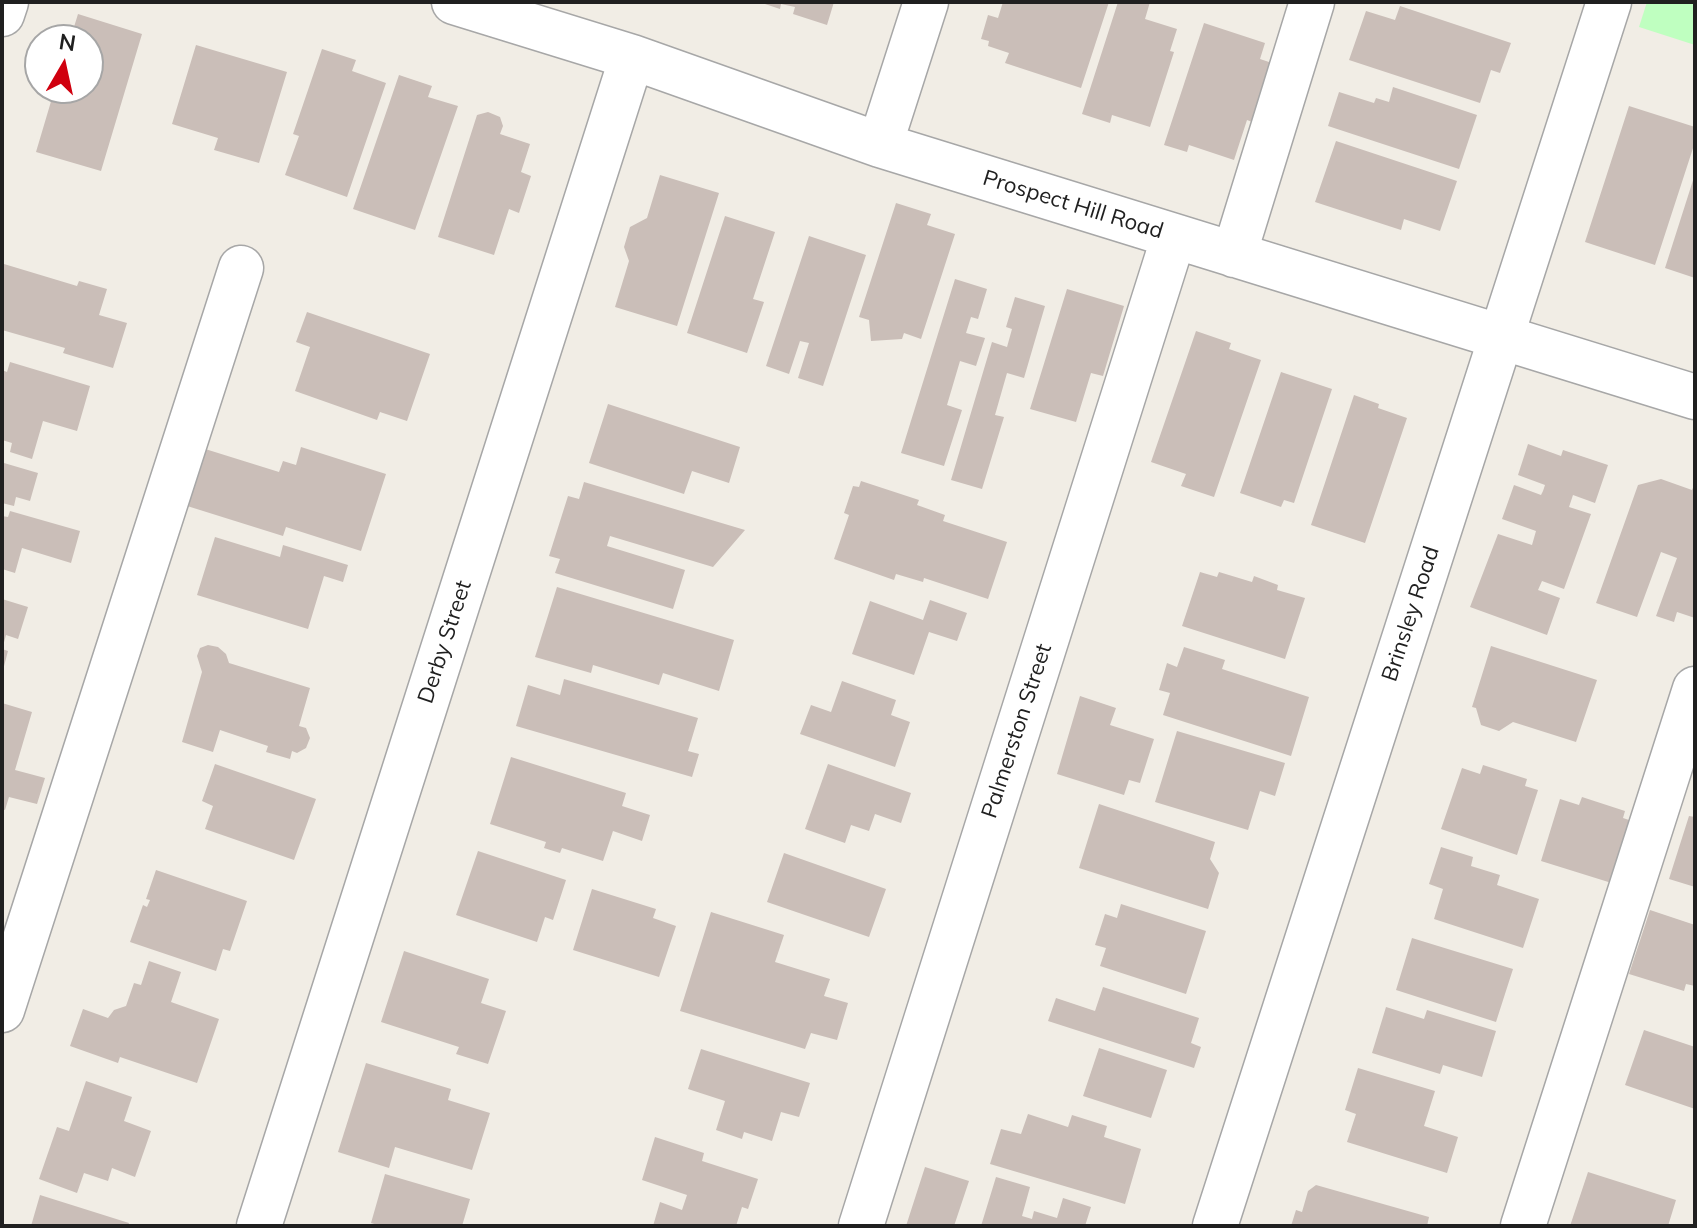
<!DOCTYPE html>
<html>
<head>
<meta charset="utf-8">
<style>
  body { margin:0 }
  #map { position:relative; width:1697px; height:1228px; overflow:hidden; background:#f1ede5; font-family:Mulish,sans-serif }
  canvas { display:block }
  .frame { position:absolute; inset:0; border:4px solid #202020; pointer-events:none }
  .north { position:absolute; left:24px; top:24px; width:80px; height:80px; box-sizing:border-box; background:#fff; border:2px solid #a6a6a6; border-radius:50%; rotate:9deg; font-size:22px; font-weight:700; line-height:32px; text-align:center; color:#202020 }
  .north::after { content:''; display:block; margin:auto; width:28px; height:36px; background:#d0000f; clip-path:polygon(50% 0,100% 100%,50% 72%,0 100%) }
</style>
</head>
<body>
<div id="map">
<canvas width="1697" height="1228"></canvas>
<div class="frame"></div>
<div class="north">N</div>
</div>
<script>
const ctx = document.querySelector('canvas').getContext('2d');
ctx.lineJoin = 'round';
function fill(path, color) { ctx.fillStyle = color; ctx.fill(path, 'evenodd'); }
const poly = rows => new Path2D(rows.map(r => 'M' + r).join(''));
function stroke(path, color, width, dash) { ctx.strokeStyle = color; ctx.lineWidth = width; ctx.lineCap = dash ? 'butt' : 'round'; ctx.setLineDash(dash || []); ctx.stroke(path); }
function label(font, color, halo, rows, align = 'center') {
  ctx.font = font + ' Mulish,sans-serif'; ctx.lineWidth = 6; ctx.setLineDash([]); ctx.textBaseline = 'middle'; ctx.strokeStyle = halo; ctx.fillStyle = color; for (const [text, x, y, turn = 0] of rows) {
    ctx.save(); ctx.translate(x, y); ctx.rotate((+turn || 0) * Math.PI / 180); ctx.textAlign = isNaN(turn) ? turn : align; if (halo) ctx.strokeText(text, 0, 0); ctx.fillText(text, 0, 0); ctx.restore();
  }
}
fill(poly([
  [1647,2,1695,2,1695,45,1639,27]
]), '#bfffc0');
fill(poly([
  [759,2,834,2,827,25,793,14,795,7,781,4,780,9],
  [1003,2,1109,2,1081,88,1005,63,1009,53,988,46,989,41,981,39,988,15,998,18],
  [1118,2,1150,2,1145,19,1177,29,1170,51,1174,52,1150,127,1112,115,1110,123,1082,114],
  [1400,6,1511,43,1500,73,1491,70,1480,103,1349,60,1366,11,1395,20],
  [78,14,142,34,101,171,36,152,55,88,88,88,88,40,70,40],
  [1204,23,1265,43,1260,59,1275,64,1255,123,1247,120,1234,160,1189,145,1187,152,1164,145],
  [196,45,287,72,259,163,214,150,218,138,172,124],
  [322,49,356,60,352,71,386,83,347,197,285,175,299,136,293,134],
  [399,75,432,86,428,97,458,106,415,230,353,209],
  [1393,87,1477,115,1459,169,1328,126,1339,92,1374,103,1376,98,1389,102],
  [1629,106,1695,127,1695,142,1655,265,1585,242],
  [488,112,500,117,503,126,500,134,530,144,521,172,531,176,519,213,509,209,494,255,438,237,477,115],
  [1336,141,1457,181,1440,231,1404,219,1401,230,1315,202],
  [1695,174,1695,278,1665,268],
  [660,175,719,193,677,326,615,307,629,261,624,247,630,227,647,218],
  [896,203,931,214,927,225,955,234,921,339,904,333,902,339,871,341,869,320,859,317],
  [725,216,775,232,753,299,764,302,747,353,687,333],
  [809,236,866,255,823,386,798,378,809,343,800,341,789,374,766,366],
  [4,264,77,286,79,281,107,289,99,315,127,323,113,368,63,353,65,348,2,330],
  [955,279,987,289,978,319,971,317,966,333,985,338,976,366,960,361,947,405,962,410,944,466,901,453],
  [1067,289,1124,306,1103,376,1091,373,1076,422,1030,409],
  [1015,297,1045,306,1024,378,1007,373,995,415,1004,417,982,489,951,480,992,342,1007,347,1012,329,1006,327],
  [307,312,430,354,407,421,380,412,377,420,295,391,310,347,296,342],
  [1196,331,1231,343,1229,349,1261,360,1214,497,1181,486,1186,474,1151,462],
  [10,362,90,386,77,431,43,421,32,459,10,452,12,443,2,440,2,370,7,372],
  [1281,372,1332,389,1294,503,1284,500,1281,507,1240,493],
  [1354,395,1379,404,1378,408,1407,418,1365,543,1311,525],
  [608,404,740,447,729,483,692,471,684,494,589,463],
  [1528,444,1561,456,1563,450,1608,465,1595,503,1573,495,1569,507,1591,514,1564,589,1542,581,1538,590,1560,598,1547,635,1470,607,1498,534,1532,545,1536,531,1502,519,1514,485,1541,495,1543,491,1545,485,1518,475],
  [301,447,386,474,361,551,286,527,283,536,184,505,202,448,279,472,283,461,296,465],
  [4,463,38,473,30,501,16,497,14,506,2,503],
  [1661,479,1692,490,1695,483,1695,618,1677,612,1674,622,1656,616,1677,558,1661,552,1637,617,1596,603,1638,485],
  [861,481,919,500,917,505,945,515,943,521,1007,542,988,599,924,578,923,582,896,574,894,580,834,559,849,515,844,513,853,486,859,487],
  [584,482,745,530,713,567,610,536,607,546,685,570,673,609,555,573,560,559,549,556,568,496,579,499],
  [10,511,80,531,71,563,22,548,15,573,2,569,2,516,8,517],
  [215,537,280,557,283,545,348,565,343,582,324,576,308,629,197,595],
  [1200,572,1217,577,1219,572,1252,582,1254,576,1278,585,1277,590,1305,598,1285,659,1182,626],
  [557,587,734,640,719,691,663,673,659,685,593,665,591,673,535,657],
  [2,599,28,607,18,639,6,635,3,646],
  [930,600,967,613,957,641,929,632,914,675,852,654,870,601,923,620],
  [208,645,218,647,226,654,229,663,310,688,299,726,306,728,310,738,306,748,297,753,292,751,290,759,266,752,268,746,220,730,213,752,182,742,202,672,197,656,200,648],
  [1491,646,1597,680,1576,742,1513,722,1499,731,1481,725,1476,708,1472,707],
  [1184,647,1225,660,1222,669,1309,697,1291,756,1163,715,1170,693,1159,690,1167,663,1177,667],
  [2,649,8,651,3,670,2,670],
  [564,679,698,718,688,751,699,754,692,777,516,726,528,685,560,695],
  [842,681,896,700,891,715,910,722,895,767,800,734,811,705,831,712],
  [1080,696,1116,708,1110,725,1154,739,1140,783,1129,780,1124,795,1057,774],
  [2,703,32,712,15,770,45,778,37,804,9,797,5,810,2,809],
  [1177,731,1285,763,1275,796,1260,791,1248,830,1155,802],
  [511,757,626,793,622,806,650,815,642,841,613,831,603,861,562,848,560,853,544,848,546,842,490,824],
  [215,764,316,799,294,860,205,829,213,806,202,801],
  [828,764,911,793,901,823,875,814,869,831,851,825,845,843,805,829],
  [1483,765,1527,779,1525,786,1538,790,1517,855,1441,829,1462,768,1480,774],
  [1582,797,1625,811,1623,818,1638,823,1618,885,1541,861,1560,799,1579,805],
  [1099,804,1215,842,1210,859,1219,873,1208,909,1079,868],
  [1689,816,1695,817,1695,887,1669,879],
  [1441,847,1473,857,1471,866,1500,875,1497,885,1539,899,1523,948,1434,919,1443,889,1429,884],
  [478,851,566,880,553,920,545,917,537,942,456,915],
  [784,853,886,889,869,937,767,902],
  [156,870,247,901,230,951,223,949,216,971,130,942,143,905,147,907,150,900,146,899],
  [592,889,656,909,653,918,676,926,659,977,573,950],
  [1121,904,1206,931,1186,994,1100,966,1106,948,1095,945,1105,914,1117,918],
  [1650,910,1695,925,1695,986,1686,984,1684,991,1629,974],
  [711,912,784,935,775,962,830,979,824,996,848,1003,837,1040,811,1033,805,1049,680,1011],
  [1412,938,1513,969,1496,1022,1396,990],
  [404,951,489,979,481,1003,506,1011,488,1064,456,1054,459,1047,381,1022],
  [149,961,181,972,171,1002,219,1019,197,1083,120,1057,118,1063,70,1046,83,1009,108,1018,114,1010,126,1006,134,983,141,985],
  [1103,987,1199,1018,1191,1043,1201,1047,1194,1068,1048,1021,1056,998,1095,1011],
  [1386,1007,1424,1019,1427,1010,1496,1031,1482,1077,1443,1065,1440,1074,1372,1053],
  [1644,1030,1695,1047,1695,1109,1625,1085],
  [1099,1048,1167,1070,1151,1118,1083,1096],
  [701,1049,810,1083,799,1117,781,1112,772,1141,744,1132,742,1139,716,1130,725,1101,688,1089],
  [366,1063,451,1089,448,1100,490,1113,472,1170,395,1147,389,1168,338,1152],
  [1358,1068,1435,1091,1424,1126,1458,1137,1447,1173,1347,1142,1356,1114,1345,1110],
  [86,1081,132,1097,124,1121,151,1131,135,1177,112,1168,108,1181,84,1173,77,1193,39,1179,57,1127,69,1131],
  [1028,1114,1068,1127,1072,1115,1107,1126,1104,1137,1141,1149,1125,1204,990,1164,1001,1129,1021,1134],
  [655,1137,704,1153,702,1161,758,1179,748,1209,742,1207,736,1226,653,1226,660,1202,682,1210,687,1195,642,1180],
  [925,1167,969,1181,954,1226,906,1226],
  [1588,1172,1676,1200,1668,1226,1570,1226],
  [385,1174,470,1199,462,1226,381,1226,371,1223],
  [996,1177,1030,1187,1022,1216,1032,1219,1034,1211,1057,1218,1063,1198,1091,1207,1085,1226,981,1226],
  [1316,1185,1429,1217,1427,1226,1291,1226,1296,1210,1302,1212,1308,1191],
  [40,1195,129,1223,128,1226,31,1226]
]), '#cabeb8');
const minor = poly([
  [454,2,632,57,880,145,1695,397],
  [2,14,6,2],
  [880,145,926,2],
  [1234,255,1312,2],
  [2,1010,241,268],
  [259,1226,632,57],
  [861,1226,1174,236],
  [1215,1226,1609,2],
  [1523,1226,1695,689]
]);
stroke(minor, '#a7a7a7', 47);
stroke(minor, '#fff', 44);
label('22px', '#202020', '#fff', [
  ["Prospect Hill Road",1073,205,17],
  ["Brinsley Road",1411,614,-72],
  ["Derby Street",445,642,-72],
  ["Palmerston Street",1017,731,-72]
]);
</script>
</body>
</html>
